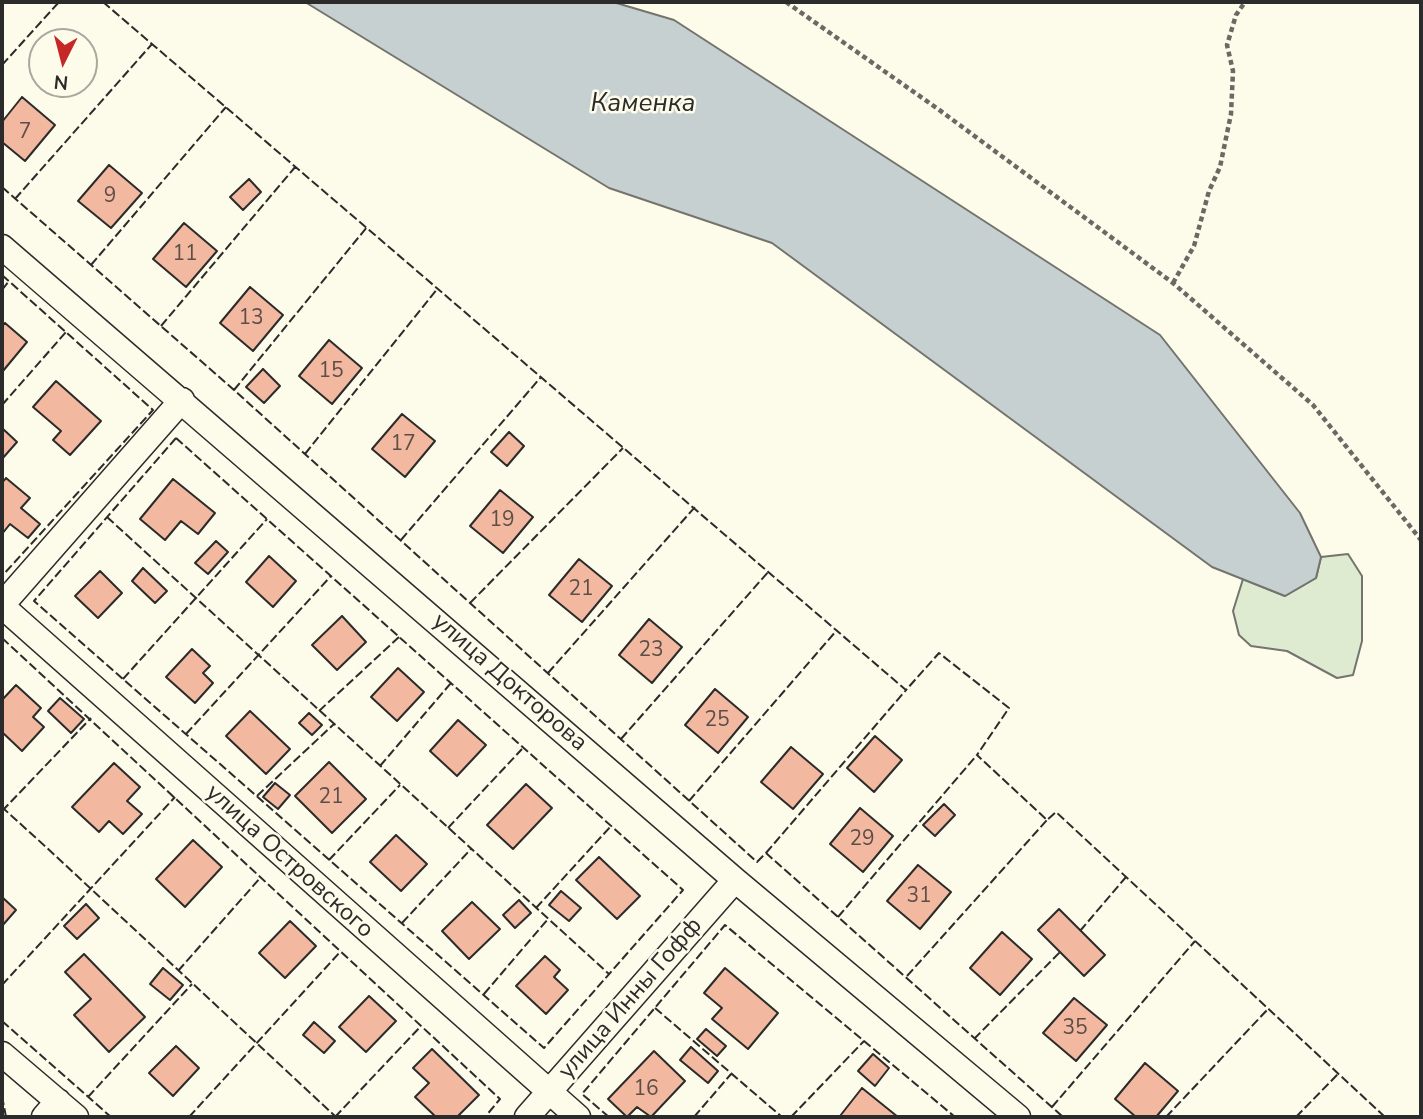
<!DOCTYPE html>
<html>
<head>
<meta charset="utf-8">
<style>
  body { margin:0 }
  #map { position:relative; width:1423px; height:1119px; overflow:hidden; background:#fdfbea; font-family:"Nunito Sans",sans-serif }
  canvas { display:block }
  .frame { position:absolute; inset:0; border:4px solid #2b2b2b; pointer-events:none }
  .north { position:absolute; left:28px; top:28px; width:70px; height:70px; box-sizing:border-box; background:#fdfbea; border:2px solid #a9a89e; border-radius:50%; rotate:186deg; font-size:19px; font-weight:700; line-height:28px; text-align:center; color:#2b2b2b }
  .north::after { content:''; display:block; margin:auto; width:24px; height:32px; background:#c62828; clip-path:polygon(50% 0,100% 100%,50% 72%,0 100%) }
</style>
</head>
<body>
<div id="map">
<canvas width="1423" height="1119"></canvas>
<div class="frame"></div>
<div class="north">N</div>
</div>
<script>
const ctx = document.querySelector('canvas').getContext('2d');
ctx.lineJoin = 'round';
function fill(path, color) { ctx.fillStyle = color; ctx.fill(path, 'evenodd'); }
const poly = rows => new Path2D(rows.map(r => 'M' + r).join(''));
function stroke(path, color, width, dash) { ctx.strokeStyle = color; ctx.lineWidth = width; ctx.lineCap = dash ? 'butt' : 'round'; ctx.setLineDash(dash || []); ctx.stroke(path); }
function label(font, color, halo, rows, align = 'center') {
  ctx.font = font + ' "Nunito Sans",sans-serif'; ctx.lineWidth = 5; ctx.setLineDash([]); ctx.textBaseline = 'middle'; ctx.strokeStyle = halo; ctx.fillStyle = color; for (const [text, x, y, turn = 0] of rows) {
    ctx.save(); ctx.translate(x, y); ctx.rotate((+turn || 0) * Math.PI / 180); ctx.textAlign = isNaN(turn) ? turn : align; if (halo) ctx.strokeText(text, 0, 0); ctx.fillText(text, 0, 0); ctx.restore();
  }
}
const green = poly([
  [1348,554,1362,576,1362,641,1353,675,1337,678,1287,651,1251,646,1239,635,1233,611,1243,579,1285,596,1316,578,1321,557,1348,554]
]);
fill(green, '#deebd1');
stroke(green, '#74746e', 2);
const water = poly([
  [305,2,613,2,674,20,1160,335,1300,513,1321,557,1316,578,1285,596,1212,567,772,243,609,188,305,2]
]);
fill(water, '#c7d0d0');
stroke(water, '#74746e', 2);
const building = poly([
  [22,97,55,125,25,161,2,142,2,122,22,97],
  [109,165,142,193,111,228,78,201,109,165],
  [249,179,261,192,243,210,230,197,249,179],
  [184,223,217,251,186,287,153,259,184,223],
  [250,287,283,315,253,351,220,323,250,287],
  [5,323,27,342,3,371,2,326,5,323],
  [329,340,362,368,332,404,299,376,329,340],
  [263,369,280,386,264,403,246,387,263,369],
  [56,381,101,421,70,455,53,440,61,431,33,407,56,381],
  [402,414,435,441,405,477,372,449,402,414],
  [2,428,17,442,2,459,2,428],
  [509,432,524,446,507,466,491,452,509,432],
  [6,478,30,498,21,508,40,524,28,538,10,524,2,534,2,483,6,478],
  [173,479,215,513,198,534,181,521,165,540,140,519,173,479],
  [500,490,533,517,503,553,470,526,500,490],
  [216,541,228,552,208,574,195,563,216,541],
  [269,556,296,581,273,607,246,582,269,556],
  [579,559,612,586,582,622,549,595,579,559],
  [143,568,167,591,155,603,132,581,143,568],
  [100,571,122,593,98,618,75,596,100,571],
  [342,616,366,642,337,670,312,645,342,616],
  [649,619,682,647,652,683,619,655,649,619],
  [192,649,210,666,203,673,213,683,195,703,166,677,192,649],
  [398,668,424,692,397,721,371,697,398,668],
  [16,685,41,708,33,717,44,727,22,751,2,732,2,700,16,685],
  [715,689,748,717,718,753,685,725,715,689],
  [60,698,84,719,71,733,48,711,60,698],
  [250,711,290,749,266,774,226,736,250,711],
  [309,713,322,725,312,735,299,723,309,713],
  [458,720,486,745,457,776,430,751,458,720],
  [875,736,902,760,874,792,847,768,875,736],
  [791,747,823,774,793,809,761,782,791,747],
  [329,762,366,799,332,833,295,796,329,762],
  [114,763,140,787,127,801,142,814,123,834,109,821,99,832,72,807,114,763],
  [275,783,290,795,278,809,263,797,275,783],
  [526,784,552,808,513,849,487,825,526,784],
  [944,804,955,815,935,836,923,825,944,804],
  [860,808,893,836,863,872,830,844,860,808],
  [396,835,427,864,401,891,370,862,396,835],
  [193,840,222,867,185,907,156,879,193,840],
  [599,857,640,896,617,919,576,880,599,857],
  [918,865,951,892,920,929,887,901,918,865],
  [561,891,581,908,569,921,549,905,561,891],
  [2,897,16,910,2,926,2,897],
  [519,900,531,913,515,928,503,915,519,900],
  [472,902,500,929,469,959,442,931,472,902],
  [86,904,99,918,77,939,64,926,86,904],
  [1059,909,1105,955,1084,976,1038,930,1059,909],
  [290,921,316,946,285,978,259,953,290,921],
  [1002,932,1032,959,1000,995,970,968,1002,932],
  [84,954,145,1017,109,1052,74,1015,91,999,65,972,84,954],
  [545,956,560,970,554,977,568,990,546,1014,516,986,545,956],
  [163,968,183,985,170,1000,150,984,163,968],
  [725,968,778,1013,748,1049,712,1019,722,1008,704,993,725,968],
  [369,996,396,1021,366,1052,339,1027,369,996],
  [1074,998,1107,1025,1076,1061,1043,1033,1074,998],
  [314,1022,335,1041,324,1053,303,1035,314,1022],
  [706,1029,726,1046,717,1056,697,1039,706,1029],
  [176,1046,199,1068,173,1096,149,1073,176,1046],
  [691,1047,718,1071,708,1083,680,1060,691,1047],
  [432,1049,479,1095,457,1117,436,1117,415,1097,429,1083,413,1068,432,1049],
  [654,1051,685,1081,651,1117,637,1107,627,1117,608,1099,654,1051],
  [873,1054,889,1068,875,1086,858,1071,873,1054],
  [1145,1063,1178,1091,1156,1117,1136,1117,1115,1099,1145,1063],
  [862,1088,898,1117,840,1116,862,1088]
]);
fill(building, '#f2b8a0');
stroke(building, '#2b2b2b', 2);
const minor = poly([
  [2,247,735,880,1018,1117],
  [2,605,182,400],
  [2,606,578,1117],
  [2,1054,76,1117],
  [44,1117,58,1101],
  [527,1117,735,880]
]);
stroke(minor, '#2b2b2b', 27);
stroke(poly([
  [786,2,938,109,1173,283,1313,405,1421,540],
  [1173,283,1194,246,1209,191,1220,167,1231,114,1233,71,1227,45,1236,15,1245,2]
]), '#6a6964', 4.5, [5, 3.5]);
stroke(minor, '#fdfbea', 24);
stroke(poly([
  [103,2,906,690,939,653,1009,708,977,755,1047,820,1056,812,1385,1117],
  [2,65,59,2],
  [2,187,234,390,757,862,766,853,1063,1117],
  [15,199,152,44],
  [91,265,226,107],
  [2,275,153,410,2,576],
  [2,290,9,281],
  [161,326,296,166],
  [234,390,367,227],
  [2,405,66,332],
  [176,438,683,890,544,1048,34,601,176,438],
  [305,454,438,288],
  [107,517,609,974],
  [401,540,541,377],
  [470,603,623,448],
  [2,638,500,1099,485,1117],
  [548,673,695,507],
  [123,679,267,519],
  [319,711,399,637],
  [186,734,331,576],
  [621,739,769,571],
  [380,766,451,683],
  [257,796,334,724],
  [689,801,837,630],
  [2,807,4,809,91,718],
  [2,812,4,809,46,847,336,1117],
  [448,828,522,749],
  [766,853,906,690],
  [329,860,400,785],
  [536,908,611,826],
  [838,917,977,755],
  [402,923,471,849],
  [1080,931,1126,877],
  [178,971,261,877],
  [907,976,1047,820],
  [2,985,175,797],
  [484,994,548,919],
  [655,1008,782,1117],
  [2,1021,111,1117],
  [974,1039,1060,952],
  [2,1096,6,1117],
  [88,1097,192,984],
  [1052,1107,1195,941],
  [189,1117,341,951],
  [335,1117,421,1026],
  [609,1117,582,1094,725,925,955,1117],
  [694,1117,731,1074],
  [791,1117,864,1041],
  [1166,1117,1268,1009],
  [1296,1117,1338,1074]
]), '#2b2b2b', 2, [9, 3.5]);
label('21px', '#5d4e48', null, [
  ["7",25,133],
  ["9",110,197],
  ["11",185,255],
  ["13",251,319],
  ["15",331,372],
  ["17",403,445],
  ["19",502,521],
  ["21",581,590],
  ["23",651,651],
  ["25",717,721],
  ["21",331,798],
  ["29",862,840],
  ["31",919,897],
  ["35",1075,1029],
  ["16",646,1090]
]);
label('24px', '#2b2b2b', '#fdfbea', [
  ["улица Докторова",509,683,41],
  ["улица Островского",289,862,42],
  ["улица Инны Гофф",631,999,-49]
]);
label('italic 26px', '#2b2b2b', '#fdfbea', [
  ["Каменка",643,105]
]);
</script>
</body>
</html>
